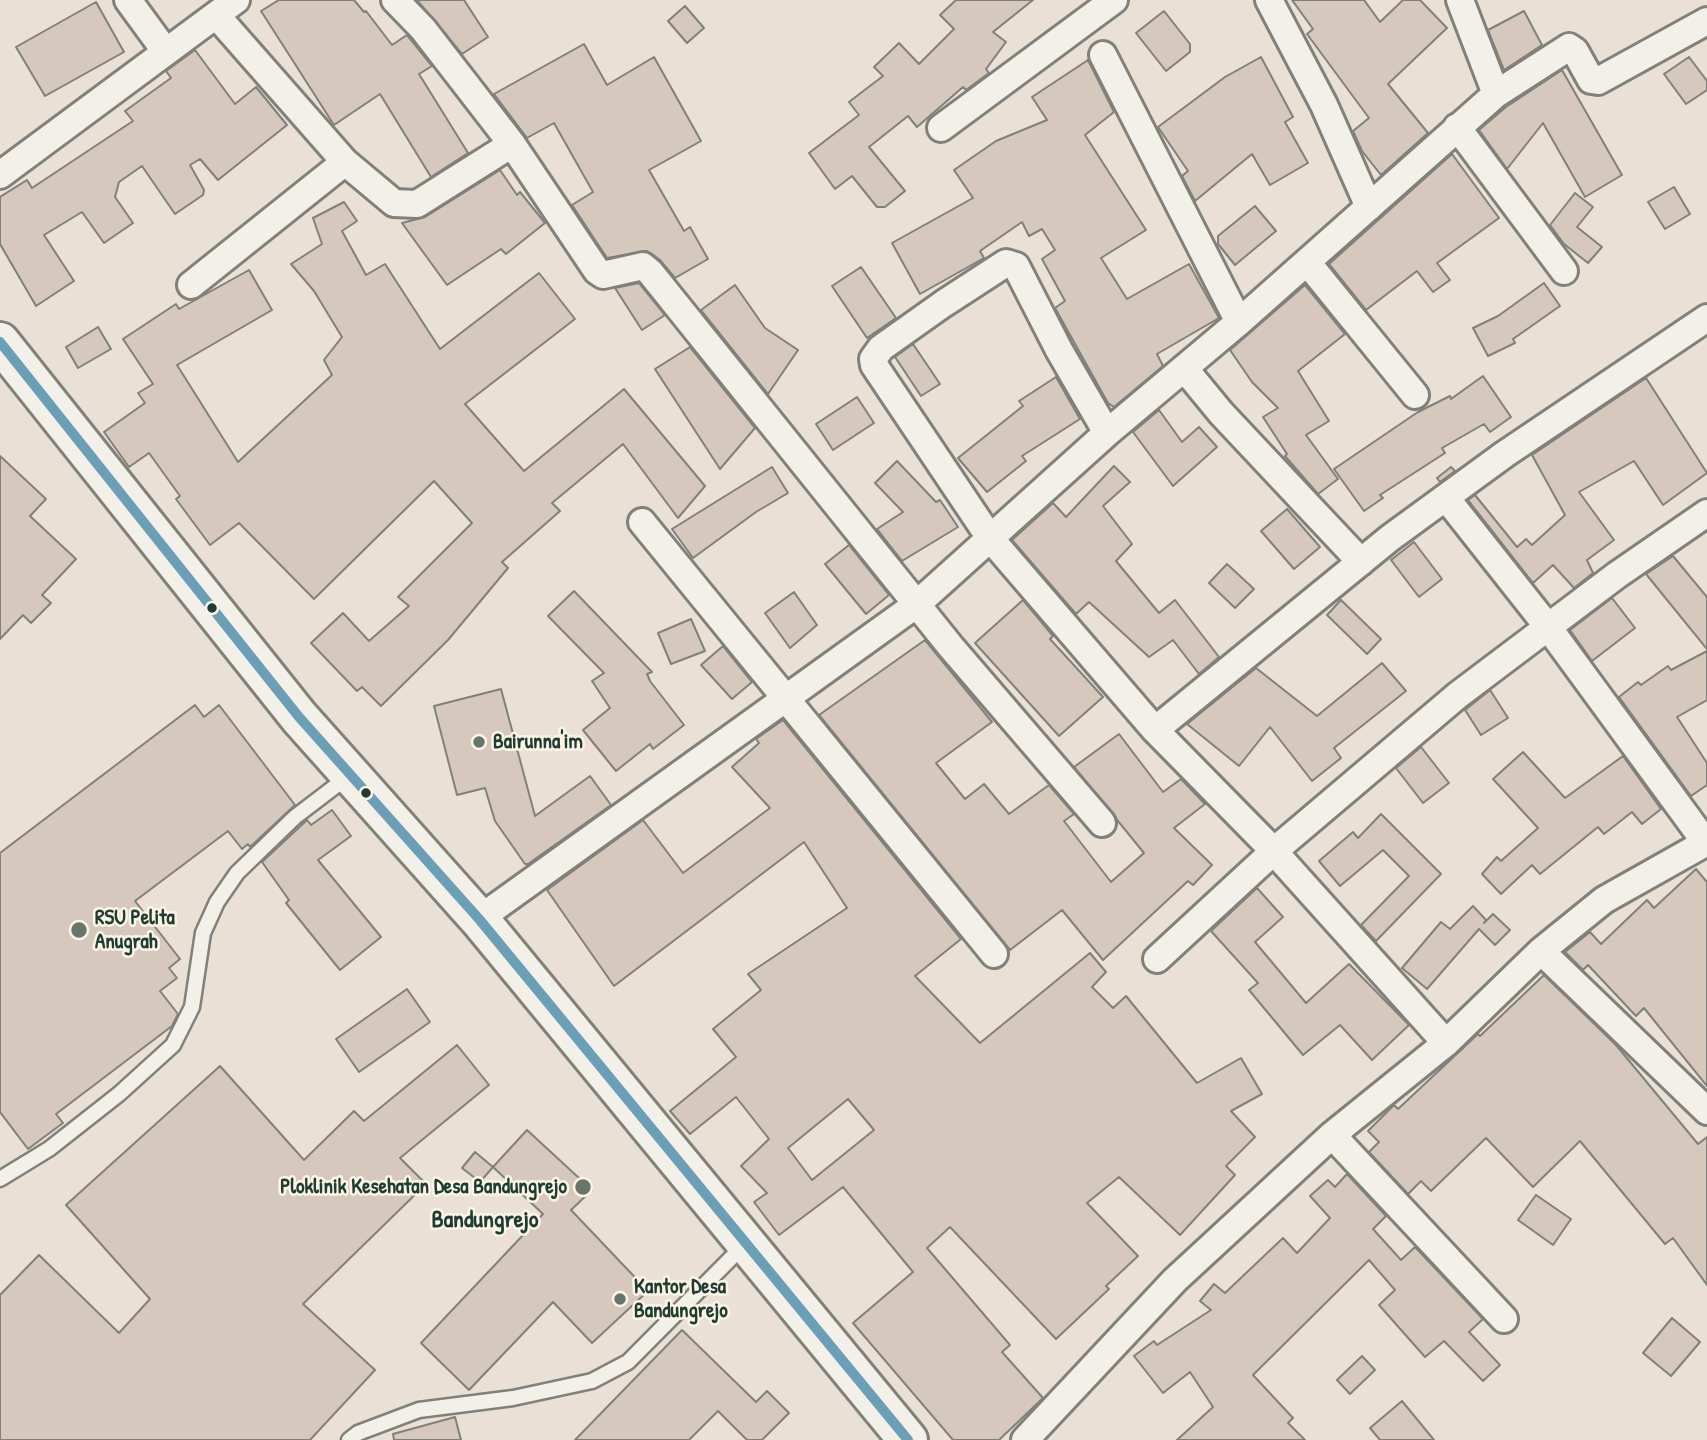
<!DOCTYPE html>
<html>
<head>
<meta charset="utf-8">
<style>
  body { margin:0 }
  canvas { display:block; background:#eae0d5 }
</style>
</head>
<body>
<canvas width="1707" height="1440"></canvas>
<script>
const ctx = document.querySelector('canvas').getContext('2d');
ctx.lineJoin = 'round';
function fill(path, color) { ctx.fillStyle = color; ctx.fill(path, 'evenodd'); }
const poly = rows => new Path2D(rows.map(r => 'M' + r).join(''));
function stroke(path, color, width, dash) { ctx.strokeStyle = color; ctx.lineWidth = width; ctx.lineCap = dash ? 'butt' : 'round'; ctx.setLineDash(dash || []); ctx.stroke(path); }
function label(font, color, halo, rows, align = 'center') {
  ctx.font = font + ' "Patrick Hand",sans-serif'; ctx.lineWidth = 5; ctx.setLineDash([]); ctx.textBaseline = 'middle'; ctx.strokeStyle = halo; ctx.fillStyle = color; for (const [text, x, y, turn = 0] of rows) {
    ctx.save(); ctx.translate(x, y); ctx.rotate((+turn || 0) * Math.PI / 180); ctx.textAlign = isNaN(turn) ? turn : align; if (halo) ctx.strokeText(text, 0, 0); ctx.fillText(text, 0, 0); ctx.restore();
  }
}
const building = poly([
  [279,0,354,0,364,12,366,11,392,45,407,35,432,66,419,74,468,153,431,177,380,94,334,125,261,11,279,0],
  [417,0,464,0,488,37,462,54,417,0],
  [956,0,1033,0,993,32,1006,42,986,69,989,73,966,90,963,87,917,127,908,116,869,147,905,191,885,207,877,207,852,176,835,189,809,153,859,115,849,102,883,76,874,67,899,43,919,64,954,29,940,15,956,0],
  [1292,0,1364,0,1380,22,1403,0,1420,0,1447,28,1388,84,1428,133,1381,175,1362,151,1353,131,1369,118,1307,34,1313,29,1292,0],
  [96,2,124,52,45,96,16,47,96,2],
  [685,6,704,28,687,43,668,21,685,6],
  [1164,11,1190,44,1190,52,1166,71,1136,33,1164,11],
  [1524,11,1542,45,1504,70,1488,30,1524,11],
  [584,44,607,85,654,57,701,141,649,170,684,231,690,227,708,259,675,278,660,260,647,251,607,258,572,205,593,192,554,123,527,138,494,94,584,44],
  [195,50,235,104,256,87,287,125,218,180,200,159,190,165,204,190,203,195,175,214,142,166,119,182,115,197,133,223,104,243,82,212,44,235,74,281,36,306,0,244,0,197,27,180,32,188,133,121,125,111,171,78,166,71,195,50],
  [1261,57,1293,117,1285,122,1308,163,1270,185,1252,154,1195,201,1182,176,1188,171,1158,127,1225,77,1261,57],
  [1689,57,1707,81,1707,90,1686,104,1664,74,1689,57],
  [1088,60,1114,112,1085,135,1146,230,1101,258,1127,299,1189,264,1219,318,1157,354,1163,366,1114,407,1108,403,1055,308,1065,301,1042,259,1055,250,1042,229,1029,236,1022,222,980,251,984,258,920,294,892,243,973,198,954,170,996,141,1047,120,1032,97,1088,60],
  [1562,70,1622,175,1585,197,1543,123,1507,169,1479,130,1506,107,1562,70],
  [1452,154,1499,218,1437,263,1450,280,1433,292,1417,271,1366,310,1329,264,1452,154],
  [500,170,517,195,520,192,545,223,506,254,501,249,447,285,402,223,425,217,500,170],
  [1674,187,1690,214,1665,229,1648,202,1674,187],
  [1575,193,1593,207,1577,227,1602,247,1588,263,1564,244,1550,225,1575,193],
  [344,202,357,221,342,231,366,275,385,264,440,349,539,273,575,319,465,404,524,471,624,389,705,486,678,518,623,444,552,503,560,511,502,562,508,568,448,640,381,706,362,687,357,691,311,643,343,613,369,641,409,606,398,597,472,523,434,481,314,599,239,523,210,545,176,499,180,496,149,453,129,467,104,432,145,403,138,393,153,384,123,339,176,304,179,309,249,270,272,310,177,365,238,462,332,375,324,360,342,337,314,291,291,264,322,244,313,218,344,202],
  [1255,206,1276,231,1235,265,1218,244,1218,236,1255,206],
  [861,267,896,318,867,338,832,286,861,267],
  [639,283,665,315,642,330,615,288,639,283],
  [1544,283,1560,306,1513,339,1515,343,1488,356,1473,328,1498,316,1544,283],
  [735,285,765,328,798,350,768,394,701,310,735,285],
  [1305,285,1345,334,1298,371,1329,421,1306,435,1338,479,1318,494,1285,456,1287,454,1263,417,1278,408,1252,382,1230,350,1305,285],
  [98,327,111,349,78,368,66,347,98,327],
  [913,344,940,384,921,396,895,357,913,344],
  [690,347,755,428,720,469,655,369,690,347],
  [1483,376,1511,417,1490,432,1484,424,1442,448,1445,453,1380,495,1383,498,1364,511,1334,469,1418,412,1450,396,1451,399,1483,376],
  [1056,377,1080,419,1022,456,1026,461,987,492,958,458,1023,406,1019,401,1056,377],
  [1646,378,1707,473,1663,505,1634,461,1579,492,1614,540,1587,560,1593,573,1574,588,1553,565,1533,583,1468,500,1475,495,1517,547,1526,539,1532,545,1565,515,1532,455,1646,378],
  [857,397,874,423,833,450,816,424,857,397],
  [1159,410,1182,442,1199,427,1217,447,1173,486,1133,432,1159,410],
  [0,456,46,499,30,516,76,559,42,595,51,603,31,623,23,615,0,639,0,456],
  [897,461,936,502,940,500,958,527,902,561,877,529,903,512,875,483,897,461],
  [1114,466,1130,482,1103,506,1132,544,1116,561,1159,613,1175,600,1219,657,1199,674,1173,640,1149,657,1089,602,1076,614,1012,540,1053,503,1066,517,1114,466],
  [772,467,788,493,756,512,693,558,672,529,772,467],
  [1451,467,1455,471,1440,482,1437,478,1451,467],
  [1287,509,1320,547,1294,569,1261,531,1287,509],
  [1414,542,1442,579,1419,597,1391,560,1414,542],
  [849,545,889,595,866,614,825,564,849,545],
  [1673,556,1707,597,1707,649,1646,574,1673,556],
  [1227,564,1254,589,1235,608,1209,583,1227,564],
  [574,591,652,672,647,674,650,681,684,725,653,749,650,744,616,771,583,730,610,708,592,681,604,673,548,616,574,591],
  [794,592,817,625,790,648,765,613,794,592],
  [1612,598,1635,628,1592,661,1570,630,1612,598],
  [1023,600,1053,636,1050,639,1103,697,1059,736,975,643,1023,600],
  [1341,600,1381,639,1367,654,1327,615,1341,600],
  [691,619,705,651,671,664,658,633,691,619],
  [925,640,992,722,936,763,965,799,984,784,1009,814,1049,785,1074,814,1064,821,1111,882,1144,853,1074,767,1119,734,1163,792,1181,779,1205,804,1174,828,1212,865,1193,885,1188,881,1103,960,1062,910,1010,950,819,715,925,640],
  [723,646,752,682,732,699,701,665,723,646],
  [1707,651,1707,700,1677,717,1707,763,1707,785,1691,796,1619,697,1638,682,1641,685,1668,666,1671,670,1707,651],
  [1382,663,1406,691,1334,748,1341,758,1312,781,1270,727,1239,766,1187,724,1256,668,1317,716,1382,663],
  [501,689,535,816,590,776,611,805,528,864,525,864,495,821,485,788,457,795,434,706,501,689],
  [1490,690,1508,718,1481,735,1465,710,1490,690],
  [195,705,204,717,219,705,295,805,250,847,248,844,242,849,228,831,135,901,180,959,169,968,177,978,160,991,178,1014,172,1026,56,1114,63,1123,28,1149,0,1112,0,853,195,705],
  [783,720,961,939,915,976,980,1043,1090,953,1106,972,1092,987,1113,1008,1126,996,1197,1083,1241,1058,1262,1094,1231,1111,1255,1137,1226,1166,1235,1175,1180,1235,1119,1177,1087,1203,1138,1256,1106,1286,1109,1289,1056,1339,950,1227,927,1248,1010,1345,1002,1352,1043,1398,999,1440,953,1440,853,1323,913,1272,843,1187,779,1235,754,1202,767,1193,741,1166,769,1139,736,1097,690,1134,670,1111,736,1057,713,1029,761,990,748,974,847,908,804,842,614,986,547,890,643,820,683,873,770,808,732,767,759,743,756,739,783,720],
  [848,1099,874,1130,812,1180,788,1148,848,1099],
  [1421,747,1449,783,1423,803,1396,768,1421,747],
  [1523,752,1565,798,1623,756,1661,809,1642,824,1632,812,1604,834,1598,827,1540,874,1532,865,1501,894,1482,874,1497,857,1501,861,1538,828,1493,779,1523,752],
  [332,810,351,836,318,860,381,937,340,970,286,903,289,900,262,862,307,820,311,825,332,810],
  [1381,814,1441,874,1376,941,1361,925,1409,876,1383,850,1340,886,1319,861,1353,832,1358,838,1381,814],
  [1696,869,1707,882,1707,1086,1644,1008,1636,1016,1588,965,1583,970,1565,952,1590,932,1601,944,1647,900,1654,908,1696,869],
  [1257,888,1283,917,1255,942,1306,1003,1349,964,1409,1025,1372,1060,1340,1025,1303,1055,1249,990,1258,983,1211,931,1257,888],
  [1473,906,1486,920,1484,923,1493,914,1510,930,1495,945,1479,929,1427,989,1402,968,1441,922,1450,929,1473,906],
  [1544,975,1616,1045,1698,1144,1707,1137,1707,1285,1673,1238,1665,1244,1580,1141,1533,1187,1486,1138,1431,1191,1421,1181,1408,1194,1369,1152,1379,1142,1368,1131,1394,1105,1398,1109,1478,1034,1480,1036,1544,975],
  [407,989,430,1022,359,1072,336,1039,407,989],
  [457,1045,489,1085,400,1158,426,1184,303,1304,375,1370,310,1440,0,1440,0,1295,39,1255,119,1333,150,1299,66,1205,220,1066,304,1160,354,1111,364,1121,457,1045],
  [527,1130,592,1190,571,1210,648,1291,592,1343,553,1302,469,1390,421,1343,543,1214,493,1167,527,1130],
  [475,1152,493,1167,480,1182,462,1168,475,1152],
  [1347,1174,1386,1216,1373,1229,1401,1260,1415,1247,1483,1319,1469,1332,1500,1365,1483,1381,1444,1341,1425,1357,1379,1305,1395,1290,1369,1260,1253,1375,1293,1418,1288,1423,1305,1440,1177,1440,1213,1407,1190,1372,1163,1393,1134,1356,1154,1341,1157,1345,1211,1310,1200,1301,1214,1284,1225,1293,1283,1238,1297,1253,1330,1218,1310,1196,1328,1180,1335,1187,1347,1174],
  [1536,1195,1571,1219,1553,1245,1518,1220,1536,1195],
  [1672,1318,1700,1342,1671,1376,1643,1353,1672,1318],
  [682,1330,756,1402,767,1391,789,1413,762,1440,747,1440,718,1411,689,1440,575,1440,682,1330],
  [1362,1356,1375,1370,1350,1394,1337,1380,1362,1356],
  [1402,1401,1434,1440,1380,1440,1370,1428,1402,1401],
  [455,1417,461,1440,394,1440,393,1434,455,1417]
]);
fill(building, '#d6c8bd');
stroke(building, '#80817a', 2);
const lane = poly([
  [0,1179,49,1149,119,1094,173,1045,192,1007,203,933,217,902,237,873,295,817,350,775],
  [349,1440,358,1433,419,1410,513,1398,592,1381,628,1362,744,1245]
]);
const street = poly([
  [128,0,166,52],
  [395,0,423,29,512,144,597,271,603,275,643,266,650,272,951,647,1102,823],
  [1269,0,1324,105,1369,207],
  [1460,0,1496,94],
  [216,15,345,162,394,203,417,204,512,144],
  [1103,55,1239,322],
  [1457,127,1564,271],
  [941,128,1114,0],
  [0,175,236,0],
  [1307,262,1415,395],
  [191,285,345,162],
  [1184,368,1221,413,1361,562],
  [1107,433,1059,350,1016,266,1006,263,943,304,881,348,873,359,874,365,990,538,1155,730,1269,846,1446,1043],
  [1447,499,1548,627,1706,843],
  [642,522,994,954],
  [1155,730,1390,538,1505,454,1707,318],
  [479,919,917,604,1107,433,1239,322,1496,94,1569,47,1575,51,1591,80,1598,81,1707,21],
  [1541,951,1707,1111],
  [1157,959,1274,851,1458,695,1617,575,1707,513],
  [1332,1135,1504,1319],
  [1025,1440,1175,1280,1332,1135,1446,1043,1541,951,1604,900,1707,842]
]);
const primary = poly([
  [0,342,299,717,479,919,908,1440]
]);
stroke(lane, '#80817a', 19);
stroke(street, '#80817a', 32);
stroke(primary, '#80817a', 44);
stroke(lane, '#f3efe9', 14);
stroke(street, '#f3efe9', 26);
stroke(primary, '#f3efe9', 38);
stroke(poly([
  [0,342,299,717,479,919,908,1440]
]), '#6b9fb5', 10);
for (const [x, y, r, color] of [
  [212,608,6,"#1f3d34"],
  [479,742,7,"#66766c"],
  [366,793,6,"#1f3d34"],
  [79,930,9,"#66766c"],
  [583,1187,9,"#66766c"],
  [620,1299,7,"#66766c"]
]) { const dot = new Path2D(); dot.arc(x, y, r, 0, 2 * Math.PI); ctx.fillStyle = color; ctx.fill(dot); stroke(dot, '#fcf5e5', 2.5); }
label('bold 21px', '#1f3d34', '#fcf5e5', [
  ["Bairunna'im",493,742],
  ["RSU Pelita",95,918],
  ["Anugrah",95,942],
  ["Ploklinik Kesehatan Desa Bandungrejo",567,1187,"right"],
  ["Kantor Desa",634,1287],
  ["Bandungrejo",634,1311]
], 'left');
label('bold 24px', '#1f3d34', '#fcf5e5', [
  ["Bandungrejo",485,1221]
]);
</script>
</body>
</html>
